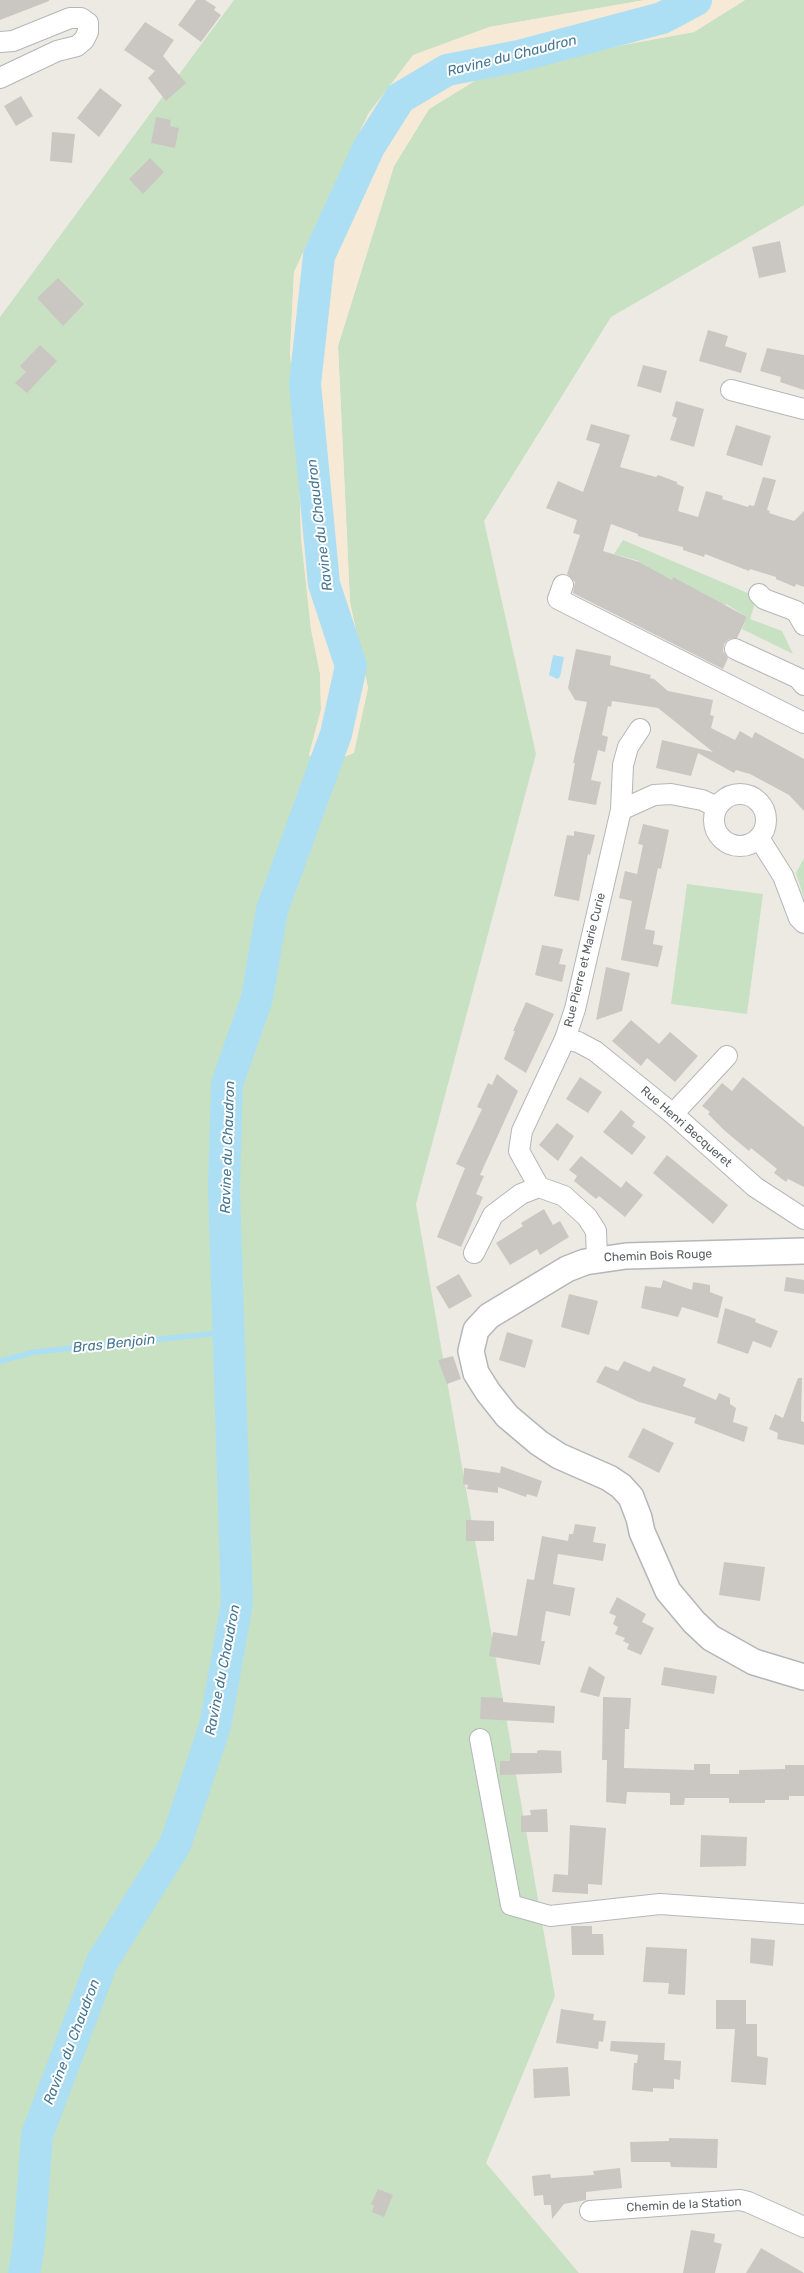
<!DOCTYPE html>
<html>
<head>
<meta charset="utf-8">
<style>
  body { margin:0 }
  canvas { display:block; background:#edeae4 }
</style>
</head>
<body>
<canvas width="804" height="2273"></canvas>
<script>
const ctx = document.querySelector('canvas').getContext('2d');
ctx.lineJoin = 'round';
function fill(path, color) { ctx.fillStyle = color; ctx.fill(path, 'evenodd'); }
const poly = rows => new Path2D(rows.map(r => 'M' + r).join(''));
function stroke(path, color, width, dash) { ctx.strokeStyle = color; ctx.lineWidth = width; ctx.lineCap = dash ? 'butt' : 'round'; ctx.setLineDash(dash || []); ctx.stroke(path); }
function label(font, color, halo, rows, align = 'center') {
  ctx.font = font + ' Rubik,sans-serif'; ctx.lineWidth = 4; ctx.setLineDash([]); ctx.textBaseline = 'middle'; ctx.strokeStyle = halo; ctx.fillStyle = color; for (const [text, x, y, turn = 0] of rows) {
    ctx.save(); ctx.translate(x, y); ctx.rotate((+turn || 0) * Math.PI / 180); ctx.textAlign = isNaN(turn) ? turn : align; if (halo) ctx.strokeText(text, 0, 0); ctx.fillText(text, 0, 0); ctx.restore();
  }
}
fill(poly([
  [234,0,645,0,489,27,324,210,294,272,290,353,298,437,301,537,311,629,320,673,321,710,309,755,325,764,353,753,368,688,350,602,338,346,394,166,429,109,481,77,623,45,694,32,745,0,804,0,804,205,611,317,484,521,536,754,416,1204,555,1996,486,2163,579,2273,0,2273,0,317],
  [623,540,757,597,750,619,782,631,793,654,742,629,747,617,726,604,724,606,673,578,672,580,638,563,639,561,614,554],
  [804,858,804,898,796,873],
  [687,884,763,894,747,1014,671,1004]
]), '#c8e1c3');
fill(poly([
  [645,0,745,0,694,32,623,45,481,77,429,109,394,166,338,346,350,602,368,688,354,753,325,764,309,755,321,710,320,673,311,629,301,537,298,437,290,353,294,272,368,114,413,55,489,27]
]), '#f6ead6');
fill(poly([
  [553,655,564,657,560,677,557,679,549,675]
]), '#acdff4');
stroke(poly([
  [0,1361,35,1352,229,1332]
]), '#acdff4', 5.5);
stroke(poly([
  [24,2273,29,2244,37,2135,102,1962,175,1845,215,1726,237,1603,224,1188,227,1084,257,998,272,910,336,734,351,666,324,584,305,384,319,256,369,147,400,98,447,70,519,56,662,18,696,0]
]), '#acdff4', 32);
fill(poly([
  [0,0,49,0,49,1,0,20],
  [196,0,205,0,216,7,214,10,221,15,201,42,178,25],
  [145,22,174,40,163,56,186,83,166,101,148,78,155,71,124,50],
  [100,88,122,105,99,137,77,118],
  [21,96,33,116,16,126,4,106],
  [156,117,171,120,170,126,179,128,175,148,151,143],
  [52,132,75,134,72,163,50,161],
  [150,158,164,172,143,194,129,179],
  [780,241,786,272,759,278,752,247],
  [58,278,84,304,63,326,37,298],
  [708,330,728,336,725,346,747,353,741,373,699,361],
  [40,345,57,361,27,393,15,383,26,372,20,366],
  [767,348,804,355,804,390,780,382,781,377,760,371],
  [643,365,667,371,661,393,637,386],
  [676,401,704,409,694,447,670,440,677,418,672,416],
  [591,424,630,435,620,467,656,477,658,475,677,482,677,484,684,487,678,511,698,517,706,491,723,496,722,499,748,507,749,505,754,506,763,477,776,480,767,510,770,511,769,513,794,521,804,511,804,587,796,584,795,587,776,579,776,577,750,569,749,571,705,554,704,557,683,550,683,547,638,536,638,534,611,524,603,551,639,562,672,580,673,577,747,617,737,638,729,639,724,644,723,651,728,658,723,669,573,593,575,582,567,574,580,535,573,533,577,520,546,508,558,481,583,492,600,444,586,440],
  [736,425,771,436,762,466,726,455],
  [576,649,611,656,610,665,651,675,650,678,654,679,668,691,713,700,710,715,714,716,711,728,735,740,740,731,752,738,755,732,804,759,804,811,789,795,750,774,736,770,734,773,698,753,691,776,656,768,662,740,713,752,658,708,612,701,611,707,608,706,602,735,608,737,605,752,598,750,591,780,601,782,596,805,568,800,575,763,573,763,587,702,575,700,568,688],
  [643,824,669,830,661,869,658,868,645,929,655,931,653,944,663,946,658,967,621,960,632,901,619,898,625,871,637,874,643,845,638,844],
  [574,831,595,835,590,855,588,854,579,901,554,896,567,835,574,836],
  [542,945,563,949,559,964,566,965,562,982,535,975],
  [606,967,630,973,622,1011,596,1020],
  [526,1002,554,1014,526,1073,504,1059,515,1031,513,1031],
  [631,1020,659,1044,670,1032,698,1056,675,1082,647,1058,641,1066,612,1041],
  [497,1074,518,1091,480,1175,484,1176,476,1194,483,1197,461,1247,437,1237,465,1168,456,1164,482,1109,477,1107,488,1083,492,1085],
  [580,1077,602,1092,588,1113,566,1099],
  [743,1077,804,1127,804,1187,788,1179,786,1182,774,1173,777,1169,751,1148,749,1151,725,1131,708,1114,710,1112,702,1106,722,1083,732,1091],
  [621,1110,635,1122,632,1126,646,1137,632,1155,603,1132],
  [557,1123,574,1136,558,1161,539,1145],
  [667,1155,728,1205,713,1224,653,1173],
  [581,1156,621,1188,626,1181,643,1195,625,1217,599,1196,596,1199,574,1181,577,1176,569,1170],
  [544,1209,553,1225,560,1221,569,1237,540,1255,537,1249,510,1265,496,1243,523,1226,521,1223],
  [459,1274,472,1296,449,1309,436,1287],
  [786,1277,804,1280,804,1294,784,1291],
  [663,1280,692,1290,693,1282,710,1285,710,1292,723,1297,718,1318,682,1307,678,1317,641,1308,645,1286,661,1288],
  [569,1294,598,1301,589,1335,561,1327],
  [725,1308,756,1319,755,1322,778,1331,771,1348,753,1341,748,1354,717,1343],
  [507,1332,533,1340,525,1368,499,1360],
  [453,1356,461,1379,447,1384,438,1360],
  [624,1361,650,1372,653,1366,686,1379,683,1386,716,1400,719,1393,730,1398,730,1404,736,1408,733,1422,748,1427,744,1442,694,1423,696,1418,639,1402,596,1382,605,1366,618,1371],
  [798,1378,802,1378,801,1421,804,1422,804,1445,777,1439,778,1433,769,1429,775,1414,783,1418],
  [643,1428,674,1443,659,1473,628,1457],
  [501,1466,542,1481,537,1497,527,1494,526,1497,498,1487,498,1493,467,1489,468,1485,463,1484,464,1468,500,1473],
  [466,1520,494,1521,494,1541,466,1541],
  [575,1524,596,1527,593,1542,606,1544,603,1561,558,1554,553,1584,575,1588,570,1616,546,1611,541,1641,545,1641,540,1665,489,1656,493,1632,517,1636,527,1579,534,1580,542,1536,568,1541,569,1534,573,1534],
  [724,1562,765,1567,760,1601,719,1595],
  [617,1597,646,1614,642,1622,654,1628,641,1655,627,1649,629,1644,623,1641,625,1638,615,1634,618,1627,613,1624,616,1616,609,1613],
  [589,1666,605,1677,599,1697,580,1692],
  [664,1667,717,1676,714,1694,661,1685],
  [481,1697,503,1698,503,1702,555,1706,554,1723,480,1719],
  [603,1697,631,1698,629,1729,625,1729,624,1768,694,1770,694,1764,710,1764,710,1774,739,1774,739,1770,785,1769,785,1765,804,1765,804,1796,789,1796,789,1800,765,1800,765,1803,729,1803,729,1798,685,1798,684,1805,670,1805,670,1793,627,1792,626,1804,606,1802,607,1760,602,1760],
  [540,1750,561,1751,562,1773,500,1775,500,1761,510,1761,510,1753,537,1753,537,1751],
  [547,1809,548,1832,521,1832,521,1816,531,1815,530,1810],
  [570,1825,606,1828,602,1885,588,1884,588,1894,552,1892,554,1874,568,1875],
  [701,1835,747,1837,746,1866,700,1867],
  [571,1926,592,1926,592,1934,603,1934,604,1955,572,1955],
  [751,1938,775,1940,773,1966,750,1963],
  [646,1947,687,1949,685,1995,668,1994,669,1983,643,1982],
  [716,2000,746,2000,746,2024,757,2024,757,2056,768,2058,766,2085,731,2082,735,2029,716,2029],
  [561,2009,594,2014,593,2020,606,2021,603,2042,599,2041,598,2049,556,2043],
  [611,2041,665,2043,664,2060,681,2061,680,2080,674,2079,674,2089,653,2088,653,2092,632,2090,634,2063,637,2063,638,2055,610,2051],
  [568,2067,570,2096,534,2098,533,2069],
  [669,2138,718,2139,717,2168,671,2167,670,2162,631,2162,630,2142,669,2141],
  [620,2168,622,2188,586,2192,586,2200,564,2204,552,2219,551,2205,544,2205,543,2195,534,2196,532,2176,550,2174,551,2178,594,2175,593,2171],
  [378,2189,393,2195,384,2217,372,2212,374,2206,371,2204],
  [691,2230,715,2234,714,2242,722,2244,715,2273,683,2273],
  [761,2248,804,2273,746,2273]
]), '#cac7c3');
const minor = poly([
  [0,42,13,41,70,18,81,18,88,23,88,32,84,40,77,46,57,51,0,78],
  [731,390,804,409],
  [563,585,558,599,804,723],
  [759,594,764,599,796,611,804,625],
  [735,649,798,678,804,685],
  '714 820a26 26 0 1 1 52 0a26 26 0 1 1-52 0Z',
  [621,810,654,795,671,794,702,800,717,807],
  [759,838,783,876,799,918,804,923],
  [565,1039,578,1042,595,1051,673,1114,755,1187,804,1219],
  [673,1114,727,1056],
  [474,1253,493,1215,521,1194,539,1187],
  [597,1259,596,1231,587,1217,564,1196,539,1187,519,1151,522,1131,565,1039,575,1009,621,810,623,765,628,747,640,729],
  [480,1739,511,1905,550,1916,660,1904,804,1914],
  [590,2211,740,2200,748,2202,804,2227]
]);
const tertiary = poly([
  [804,1251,626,1256,585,1262,567,1269,489,1316,476,1330,471,1351,476,1373,488,1392,507,1416,539,1443,559,1456,609,1478,621,1486,631,1497,639,1518,642,1532,668,1591,694,1622,711,1638,754,1662,804,1677]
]);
stroke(minor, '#b4b7b9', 22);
stroke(tertiary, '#b4b7b9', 28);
stroke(minor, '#fff', 20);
stroke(tertiary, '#fff', 25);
label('12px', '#5c6063', '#fff', [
  ["Rue Pierre et Marie Curie",585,960,-76],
  ["Rue Henri Becqueret",686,1127,41],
  ["Chemin Bois Rouge",658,1256,-2],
  ["Chemin de la Station",684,2205,-3]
]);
label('italic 14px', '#457793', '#fff', [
  ["Ravine du Chaudron",512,56,-14],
  ["Ravine du Chaudron",320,525,-97],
  ["Ravine du Chaudron",228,1147,-88],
  ["Bras Benjoin",114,1344,-6],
  ["Ravine du Chaudron",223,1670,-79],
  ["Ravine du Chaudron",72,2042,-69]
]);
</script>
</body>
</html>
